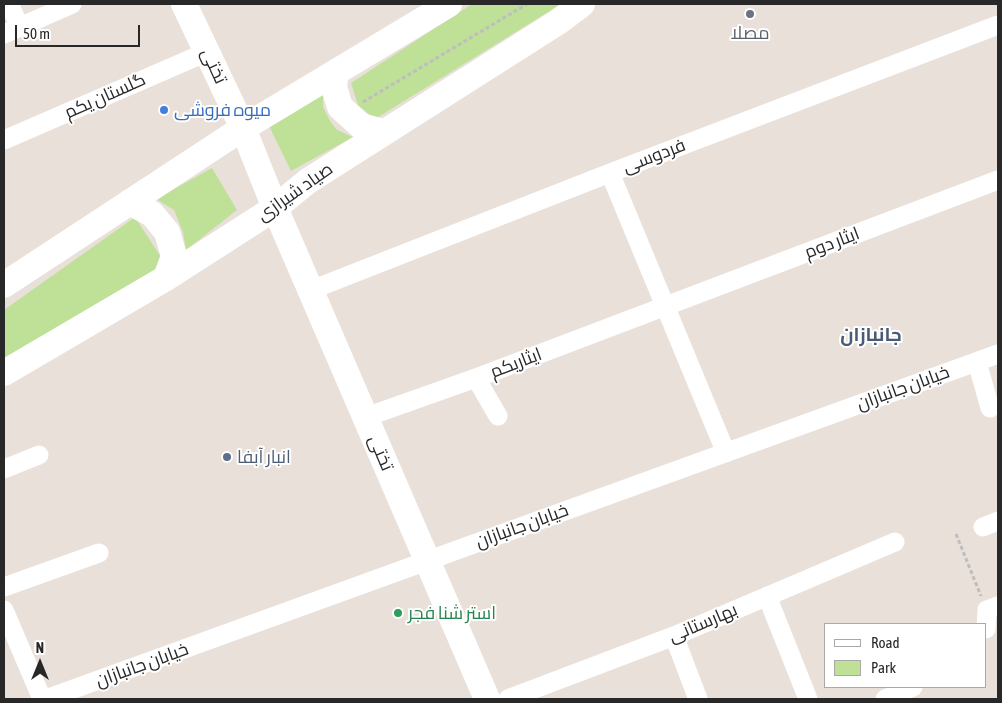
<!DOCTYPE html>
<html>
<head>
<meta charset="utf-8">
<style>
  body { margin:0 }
  #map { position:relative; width:1002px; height:703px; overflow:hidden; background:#eae0da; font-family:"Asap Condensed",sans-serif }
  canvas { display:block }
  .frame { position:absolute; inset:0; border:5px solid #282828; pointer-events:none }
  .legend { position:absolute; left:824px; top:623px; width:162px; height:65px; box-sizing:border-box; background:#fff; border:1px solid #a9a9a9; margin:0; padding:6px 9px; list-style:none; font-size:15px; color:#282828 }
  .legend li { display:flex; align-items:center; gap:10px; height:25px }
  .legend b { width:25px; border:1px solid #a9a9a9 }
  .north { position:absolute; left:15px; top:638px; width:50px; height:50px; -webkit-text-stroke:4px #fff; paint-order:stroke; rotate:0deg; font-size:14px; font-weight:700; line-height:20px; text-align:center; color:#282828 }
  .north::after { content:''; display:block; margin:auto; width:18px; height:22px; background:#282828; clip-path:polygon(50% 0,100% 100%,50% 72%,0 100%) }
  .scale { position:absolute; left:15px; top:25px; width:125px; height:22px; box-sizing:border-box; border:2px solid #282828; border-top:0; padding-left:6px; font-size:15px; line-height:18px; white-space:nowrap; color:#282828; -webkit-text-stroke:4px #fff; paint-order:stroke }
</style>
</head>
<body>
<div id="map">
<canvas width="1002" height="703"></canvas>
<div class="frame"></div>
<ul class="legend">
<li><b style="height:6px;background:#fff"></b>Road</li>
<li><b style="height:14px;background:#bfe097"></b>Park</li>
</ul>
<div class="north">N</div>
<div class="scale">50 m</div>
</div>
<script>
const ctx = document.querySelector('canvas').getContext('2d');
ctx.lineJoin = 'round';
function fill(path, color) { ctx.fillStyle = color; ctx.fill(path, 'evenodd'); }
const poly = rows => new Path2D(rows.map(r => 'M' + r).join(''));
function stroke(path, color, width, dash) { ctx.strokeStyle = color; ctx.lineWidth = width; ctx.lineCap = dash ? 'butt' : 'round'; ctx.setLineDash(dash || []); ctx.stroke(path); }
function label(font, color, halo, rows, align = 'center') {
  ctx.font = font + ' "Asap Condensed",Cairo,sans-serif'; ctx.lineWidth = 4; ctx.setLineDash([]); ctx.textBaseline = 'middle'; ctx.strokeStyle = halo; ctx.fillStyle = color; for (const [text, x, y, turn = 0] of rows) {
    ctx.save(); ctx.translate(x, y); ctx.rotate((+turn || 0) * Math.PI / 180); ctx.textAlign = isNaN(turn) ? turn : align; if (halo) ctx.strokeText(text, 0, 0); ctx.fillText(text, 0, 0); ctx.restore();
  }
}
fill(poly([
  [472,4,561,4,375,119,358,105,351,83],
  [323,91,323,107,330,121,337,130,353,137,291,171,269,126],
  [212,168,237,210,186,250,183,232,174,210,156,199],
  [135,217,166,265,4,373,4,310]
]), '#bfe097');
stroke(poly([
  [363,102,527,4],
  [956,534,981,596]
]), '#bebebe', 3, [4, 2.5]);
stroke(poly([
  [9,4,20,27],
  [4,34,72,4],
  [4,140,207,52],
  [610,173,726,453],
  [311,290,610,173,998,25],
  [977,362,990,408],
  [476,378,498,416],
  [366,417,476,378,998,180],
  [4,469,39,455],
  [983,527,998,521],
  [4,587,99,553],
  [767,596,808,699],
  [4,610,42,699],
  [986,629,987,610,998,606],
  [674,636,698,699],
  [46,699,998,354],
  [508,699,674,636,895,542],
  [885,699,913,687]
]), '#fff', 19);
stroke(poly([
  [184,4,243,128,275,208,487,699],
  [336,72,334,87,340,107,361,126,384,132],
  [130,202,152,214,167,232,174,256,166,278],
  [4,285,243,128,449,4],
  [4,373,166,278,275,208,308,181,558,22,582,4]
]), '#fff', 26);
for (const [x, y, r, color] of [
  [750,14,5,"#6b7280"],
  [164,110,5,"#3f7fe0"],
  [227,457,5,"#5c6f8a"],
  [398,613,5,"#2e9e5b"]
]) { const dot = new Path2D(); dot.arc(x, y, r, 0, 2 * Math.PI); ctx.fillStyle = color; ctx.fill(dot); stroke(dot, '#fff', 2); }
label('18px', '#5b616d', '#fff', [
  ["مصلا",750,33]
]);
label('18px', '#282828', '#fff', [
  ["تختی",214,66,65],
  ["گلستان یکم",105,96,-24],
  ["فردوسی",654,156,-21],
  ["صیاد شیرازی",295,192,-35],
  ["ایثار دوم",832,243,-21],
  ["ایثاریکم",516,363,-21],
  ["خیابان جانبازان",903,388,-20],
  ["تختی",381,453,67],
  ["خیابان جانبازان",522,526,-20],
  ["بهارستانی",703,623,-23],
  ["خیابان جانبازان",142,665,-20]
]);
label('18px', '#366cbe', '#fff', [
  ["میوه فروشی",174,110]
], 'left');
label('18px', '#4e5e75', '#fff', [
  ["انبار آبفا",237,457]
], 'left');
label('18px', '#27864d', '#fff', [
  ["استر شنا فجر",408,613]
], 'left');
label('bold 19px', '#4a5b77', '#fff', [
  ["جانبازان",871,335]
]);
</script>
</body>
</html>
